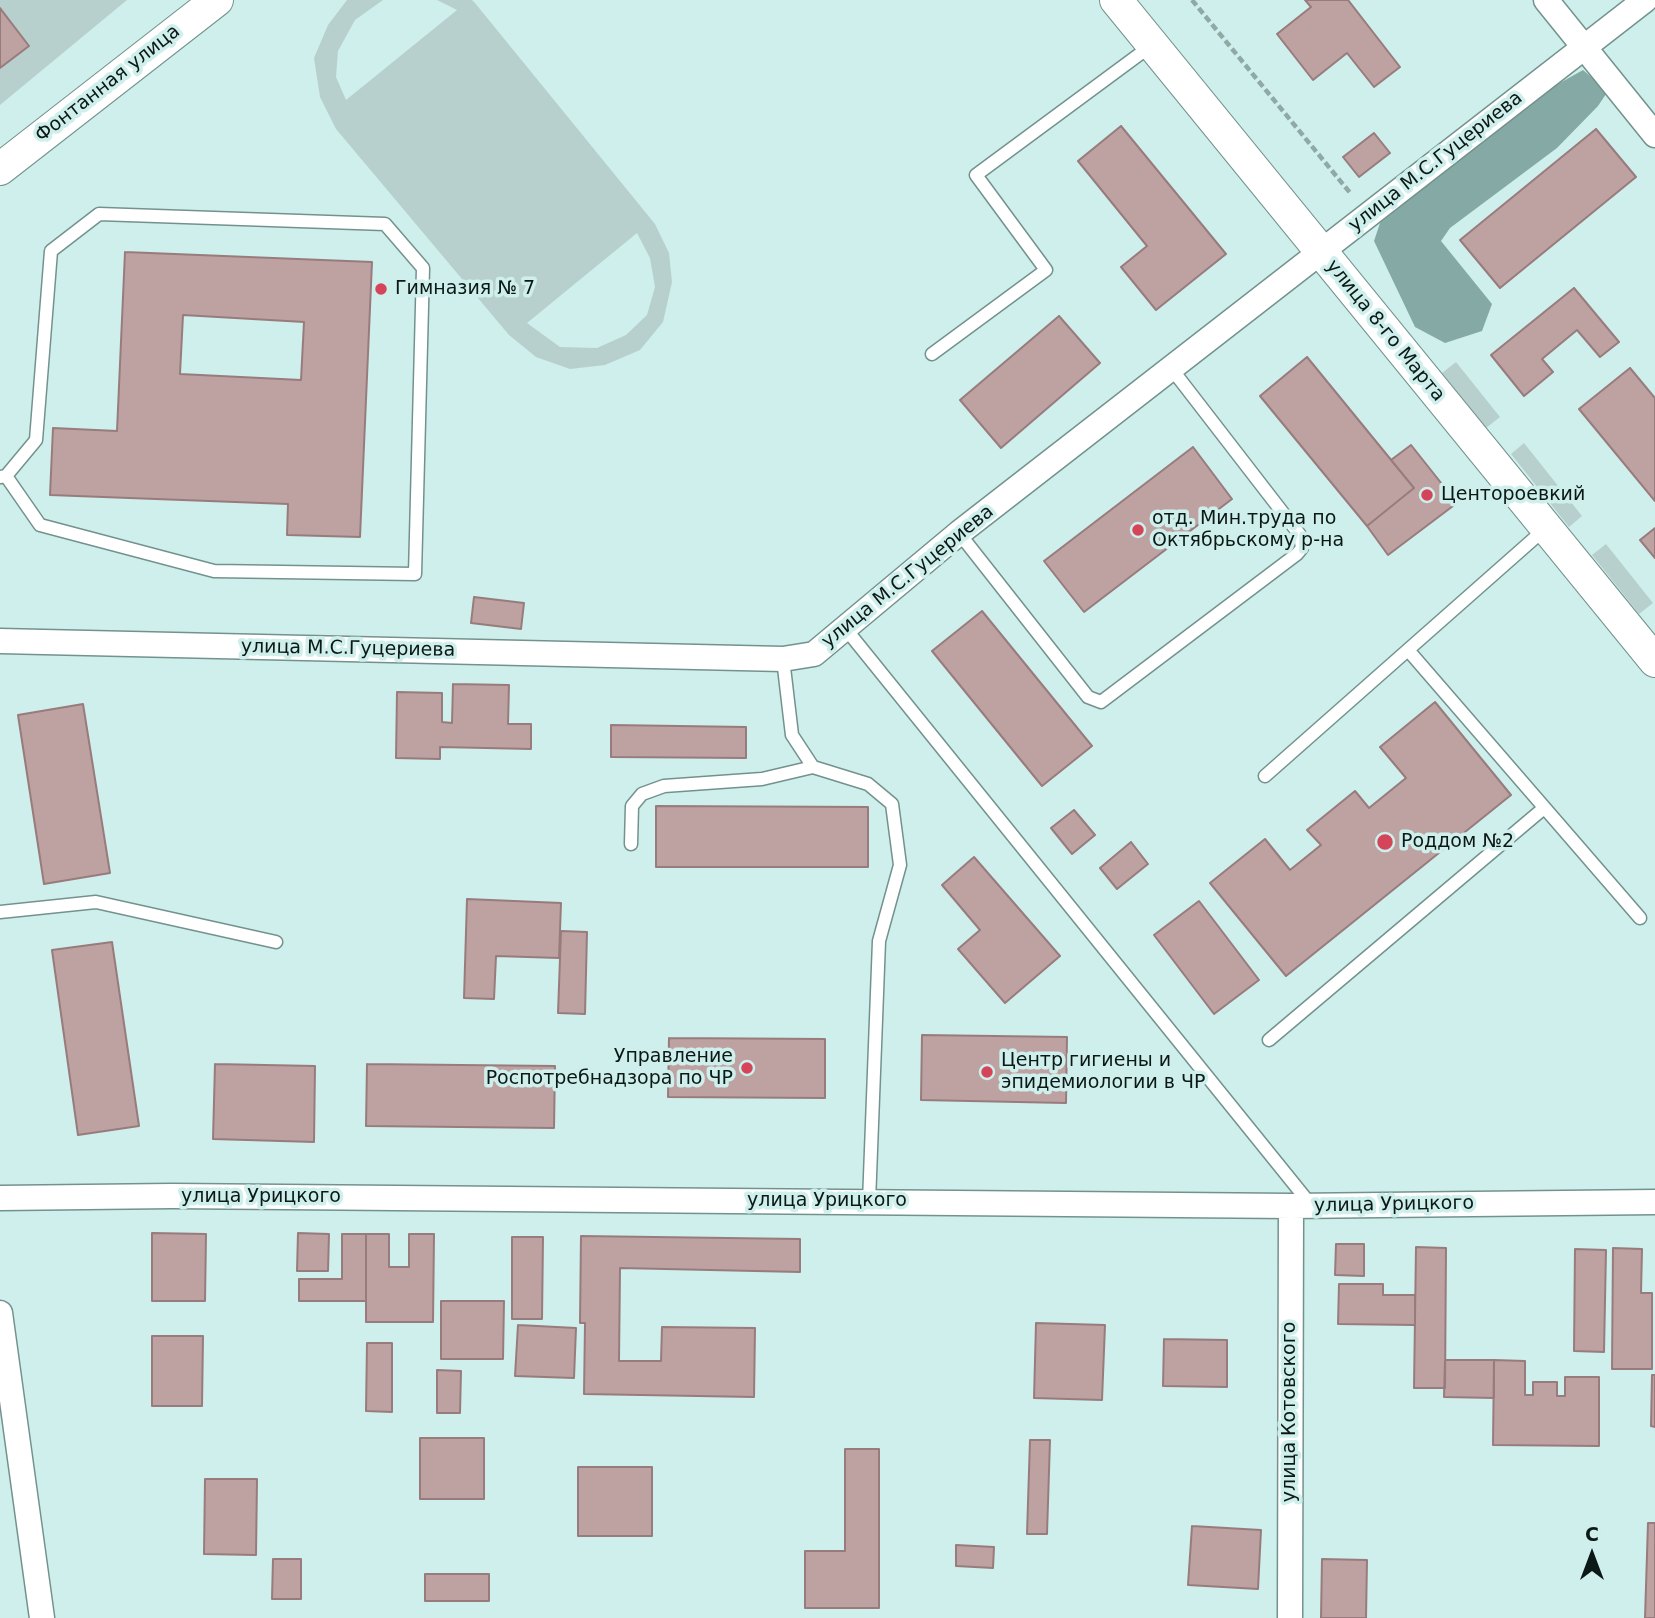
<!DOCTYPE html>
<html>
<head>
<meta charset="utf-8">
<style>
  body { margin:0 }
  #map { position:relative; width:1655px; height:1618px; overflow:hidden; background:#ceefeb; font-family:"DejaVu Sans",sans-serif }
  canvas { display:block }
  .north { position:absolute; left:1557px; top:1520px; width:70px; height:70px; -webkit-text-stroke:5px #ceefeb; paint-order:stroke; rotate:0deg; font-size:19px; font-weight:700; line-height:28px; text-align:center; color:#0c1816 }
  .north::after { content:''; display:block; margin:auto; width:24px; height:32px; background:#0c1816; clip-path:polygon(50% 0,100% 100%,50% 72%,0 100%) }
</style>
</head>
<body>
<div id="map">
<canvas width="1655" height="1618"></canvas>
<div class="north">С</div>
</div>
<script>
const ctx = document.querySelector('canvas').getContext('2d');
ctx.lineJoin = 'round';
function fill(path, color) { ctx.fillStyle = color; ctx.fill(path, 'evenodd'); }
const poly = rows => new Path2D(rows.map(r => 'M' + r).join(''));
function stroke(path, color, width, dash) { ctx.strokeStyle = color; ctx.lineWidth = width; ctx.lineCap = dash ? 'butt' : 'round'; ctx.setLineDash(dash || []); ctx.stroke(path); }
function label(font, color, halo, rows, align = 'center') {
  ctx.font = font + ' "DejaVu Sans",sans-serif'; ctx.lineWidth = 7; ctx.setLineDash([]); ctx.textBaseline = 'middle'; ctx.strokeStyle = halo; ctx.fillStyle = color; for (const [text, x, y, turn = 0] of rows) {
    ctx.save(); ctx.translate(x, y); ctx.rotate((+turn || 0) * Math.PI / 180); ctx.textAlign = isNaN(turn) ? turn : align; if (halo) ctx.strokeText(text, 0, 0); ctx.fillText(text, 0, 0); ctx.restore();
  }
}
fill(poly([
  [0,0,127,0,0,105],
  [347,0,383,0,355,20,338,51,336,77,346,100,457,10,437,0,472,0,475,3,655,224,669,253,672,282,663,322,640,350,605,365,570,369,536,357,509,335,336,129,320,97,314,58,328,25],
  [637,233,650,258,655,287,647,315,626,335,597,348,560,347,527,323],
  [1456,362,1500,417,1486,428,1442,373],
  [1524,443,1582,516,1569,527,1511,454],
  [1606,544,1653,603,1639,614,1592,555]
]), '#b8d0cd');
fill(poly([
  [1583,70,1608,91,1598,106,1557,148,1450,228,1441,241,1492,304,1482,331,1445,343,1415,327,1374,241,1380,223,1533,98]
]), '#85aaa5');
const building = poly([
  [1305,0,1348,0,1400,67,1374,87,1347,53,1313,80,1277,34,1311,7,1305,0],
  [0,8,29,46,0,68,0,8],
  [1121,126,1226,254,1156,310,1121,267,1147,246,1078,161,1121,126],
  [1596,129,1636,177,1500,288,1460,240,1596,129],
  [1374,133,1390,153,1359,177,1343,157,1374,133],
  [125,252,372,262,360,537,287,535,288,504,50,495,53,428,117,431,125,252],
  [183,315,304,322,301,380,180,374,183,315],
  [1574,288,1619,342,1600,357,1577,330,1542,359,1553,372,1524,396,1491,355,1574,288],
  [1059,316,1100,363,1001,448,960,400,1059,316],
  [1307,357,1414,488,1367,526,1260,396,1307,357],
  [1630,368,1655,398,1655,501,1579,409,1630,368],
  [1411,445,1457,503,1388,555,1367,526,1414,488,1391,460,1411,445],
  [1193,447,1232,499,1084,612,1044,561,1193,447],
  [1655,528,1655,558,1640,540,1655,528],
  [474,597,524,603,521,629,471,623,474,597],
  [982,611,1092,746,1042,786,932,651,982,611],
  [453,684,509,685,508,724,531,724,531,749,440,747,440,759,396,758,397,692,442,693,442,722,452,723,453,684],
  [1435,702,1511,795,1286,976,1210,883,1265,839,1290,870,1321,845,1307,830,1355,791,1369,808,1406,778,1380,747,1435,702],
  [83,704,110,873,44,884,18,715,83,704],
  [611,725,746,727,746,758,611,757,611,725],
  [656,806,868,807,868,867,656,867,656,806],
  [1074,810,1095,835,1072,854,1051,828,1074,810],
  [1131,842,1148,864,1117,889,1100,868,1131,842],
  [974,857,1060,956,1005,1003,958,949,980,930,942,885,974,857],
  [467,899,561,903,559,958,496,956,494,999,464,998,467,899],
  [1199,901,1259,980,1214,1014,1154,935,1199,901],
  [561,931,587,932,585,1014,558,1013,561,931],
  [112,942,139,1126,78,1135,52,950,112,942],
  [922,1035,1067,1037,1066,1103,921,1100,922,1035],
  [669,1038,825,1039,825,1098,668,1097,669,1038],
  [215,1064,315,1066,314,1142,213,1139,215,1064],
  [367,1064,555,1066,554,1128,366,1126,367,1064],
  [152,1233,206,1234,205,1301,152,1301,152,1233],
  [298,1233,329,1234,328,1271,297,1271,298,1233],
  [342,1234,366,1234,366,1301,299,1301,299,1279,342,1279,342,1234],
  [366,1234,389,1234,389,1267,409,1267,409,1234,434,1234,433,1322,366,1322,366,1234],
  [581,1236,800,1239,800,1272,620,1268,619,1361,661,1361,662,1327,755,1328,754,1397,584,1394,585,1323,580,1323,581,1236],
  [512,1237,543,1237,542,1319,512,1319,512,1237],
  [1336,1244,1364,1244,1364,1276,1335,1275,1336,1244],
  [1416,1247,1446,1248,1445,1388,1414,1388,1416,1247],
  [1613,1248,1642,1249,1641,1293,1652,1293,1652,1369,1612,1369,1613,1248],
  [1575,1249,1606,1250,1604,1352,1574,1351,1575,1249],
  [1339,1284,1383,1284,1383,1295,1415,1295,1415,1325,1338,1324,1339,1284],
  [441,1301,504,1301,503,1359,441,1359,441,1301],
  [1036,1323,1105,1325,1102,1400,1034,1398,1036,1323],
  [518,1325,576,1328,574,1378,515,1376,518,1325],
  [152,1336,203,1336,202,1406,152,1406,152,1336],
  [1164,1339,1227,1340,1227,1387,1163,1386,1164,1339],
  [367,1343,392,1343,392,1412,366,1411,367,1343],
  [1445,1360,1494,1360,1494,1398,1444,1397,1445,1360],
  [1494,1360,1525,1361,1525,1395,1533,1395,1533,1382,1557,1382,1557,1396,1565,1396,1565,1377,1599,1377,1599,1446,1493,1445,1494,1360],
  [437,1370,461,1371,460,1413,437,1413,437,1370],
  [1652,1375,1655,1375,1655,1427,1651,1426,1652,1375],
  [420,1438,484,1438,484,1499,420,1499,420,1438],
  [1030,1440,1050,1440,1047,1534,1027,1534,1030,1440],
  [845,1449,879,1449,879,1608,805,1608,805,1551,845,1551,845,1449],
  [578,1467,652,1467,652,1536,578,1536,578,1467],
  [205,1479,257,1479,256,1555,204,1554,205,1479],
  [1648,1523,1655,1523,1655,1618,1645,1618,1648,1523],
  [1192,1526,1261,1530,1258,1589,1188,1585,1192,1526],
  [956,1545,994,1547,993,1568,956,1566,956,1545],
  [273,1559,301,1559,301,1599,272,1599,273,1559],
  [1322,1559,1367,1560,1366,1618,1321,1618,1322,1559],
  [425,1574,489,1574,489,1601,425,1601,425,1574]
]);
fill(building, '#bea1a1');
stroke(building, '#987c7d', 2);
const service = poly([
  [932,354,1046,270,976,175,1152,45],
  [0,477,6,476,36,440,51,251,99,214,385,224,423,268,415,574,214,571,40,525,6,476],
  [959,533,1088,697,1101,702,1297,554,1302,548,1300,535,1171,368],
  [845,628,1311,1205],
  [1408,650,1640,918],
  [783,659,792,735,813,767,868,784,892,804,900,865,879,941,869,1202],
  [1265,776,1546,528],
  [631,844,632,806,642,794,664,786,762,779,813,767],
  [0,912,96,902,276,942],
  [1269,1040,1544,808]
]);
const minor = poly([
  [1546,0,1655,135],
  [0,641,783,659,814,654,959,533,1645,0],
  [0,1198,172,1196,1291,1206,1655,1202],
  [0,1313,42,1618],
  [1290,1618,1291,1206]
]);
const tertiary = poly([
  [1116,0,1655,661],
  [0,169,217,0]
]);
stroke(service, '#73928e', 15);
stroke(minor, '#73928e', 27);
stroke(tertiary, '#73928e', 34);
stroke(poly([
  [1192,0,1351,194]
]), '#8fa9a5', 4.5, [7, 3.5]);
stroke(service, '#fff', 12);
stroke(minor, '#fff', 24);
stroke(tertiary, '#fff', 32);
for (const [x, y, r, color] of [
  [381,289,7,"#d5455a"],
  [1427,495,7,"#d5455a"],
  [1138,530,7,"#d5455a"],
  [1385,842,9,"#d5455a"],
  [747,1068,7,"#d5455a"],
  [987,1072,7,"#d5455a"]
]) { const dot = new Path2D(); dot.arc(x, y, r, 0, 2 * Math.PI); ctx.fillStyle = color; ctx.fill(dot); stroke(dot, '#ceefeb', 2.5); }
label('19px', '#0c1816', '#ceefeb', [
  ["Фонтанная улица",108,84,-38],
  ["улица М.С.Гуцериева",1436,162,-38],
  ["улица 8-го Марта",1385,331,51],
  ["улица М.С.Гуцериева",908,577,-39],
  ["улица М.С.Гуцериева",348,649,1],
  ["улица Урицкого",261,1197],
  ["улица Урицкого",827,1201],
  ["улица Урицкого",1394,1205,-1],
  ["улица Котовского",1290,1412,-90]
]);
label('19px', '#0c1816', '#ceefeb', [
  ["Гимназия № 7",395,289],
  ["Центороевкий",1441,495],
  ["отд. Мин.труда по",1152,519],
  ["Октябрьскому р-на",1152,541],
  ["Роддом №2",1401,842],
  ["Управление",733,1057,"right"],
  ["Роспотребнадзора по ЧР",733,1079,"right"],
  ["Центр гигиены и",1001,1061],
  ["эпидемиологии в ЧР",1001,1083]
], 'left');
</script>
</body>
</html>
